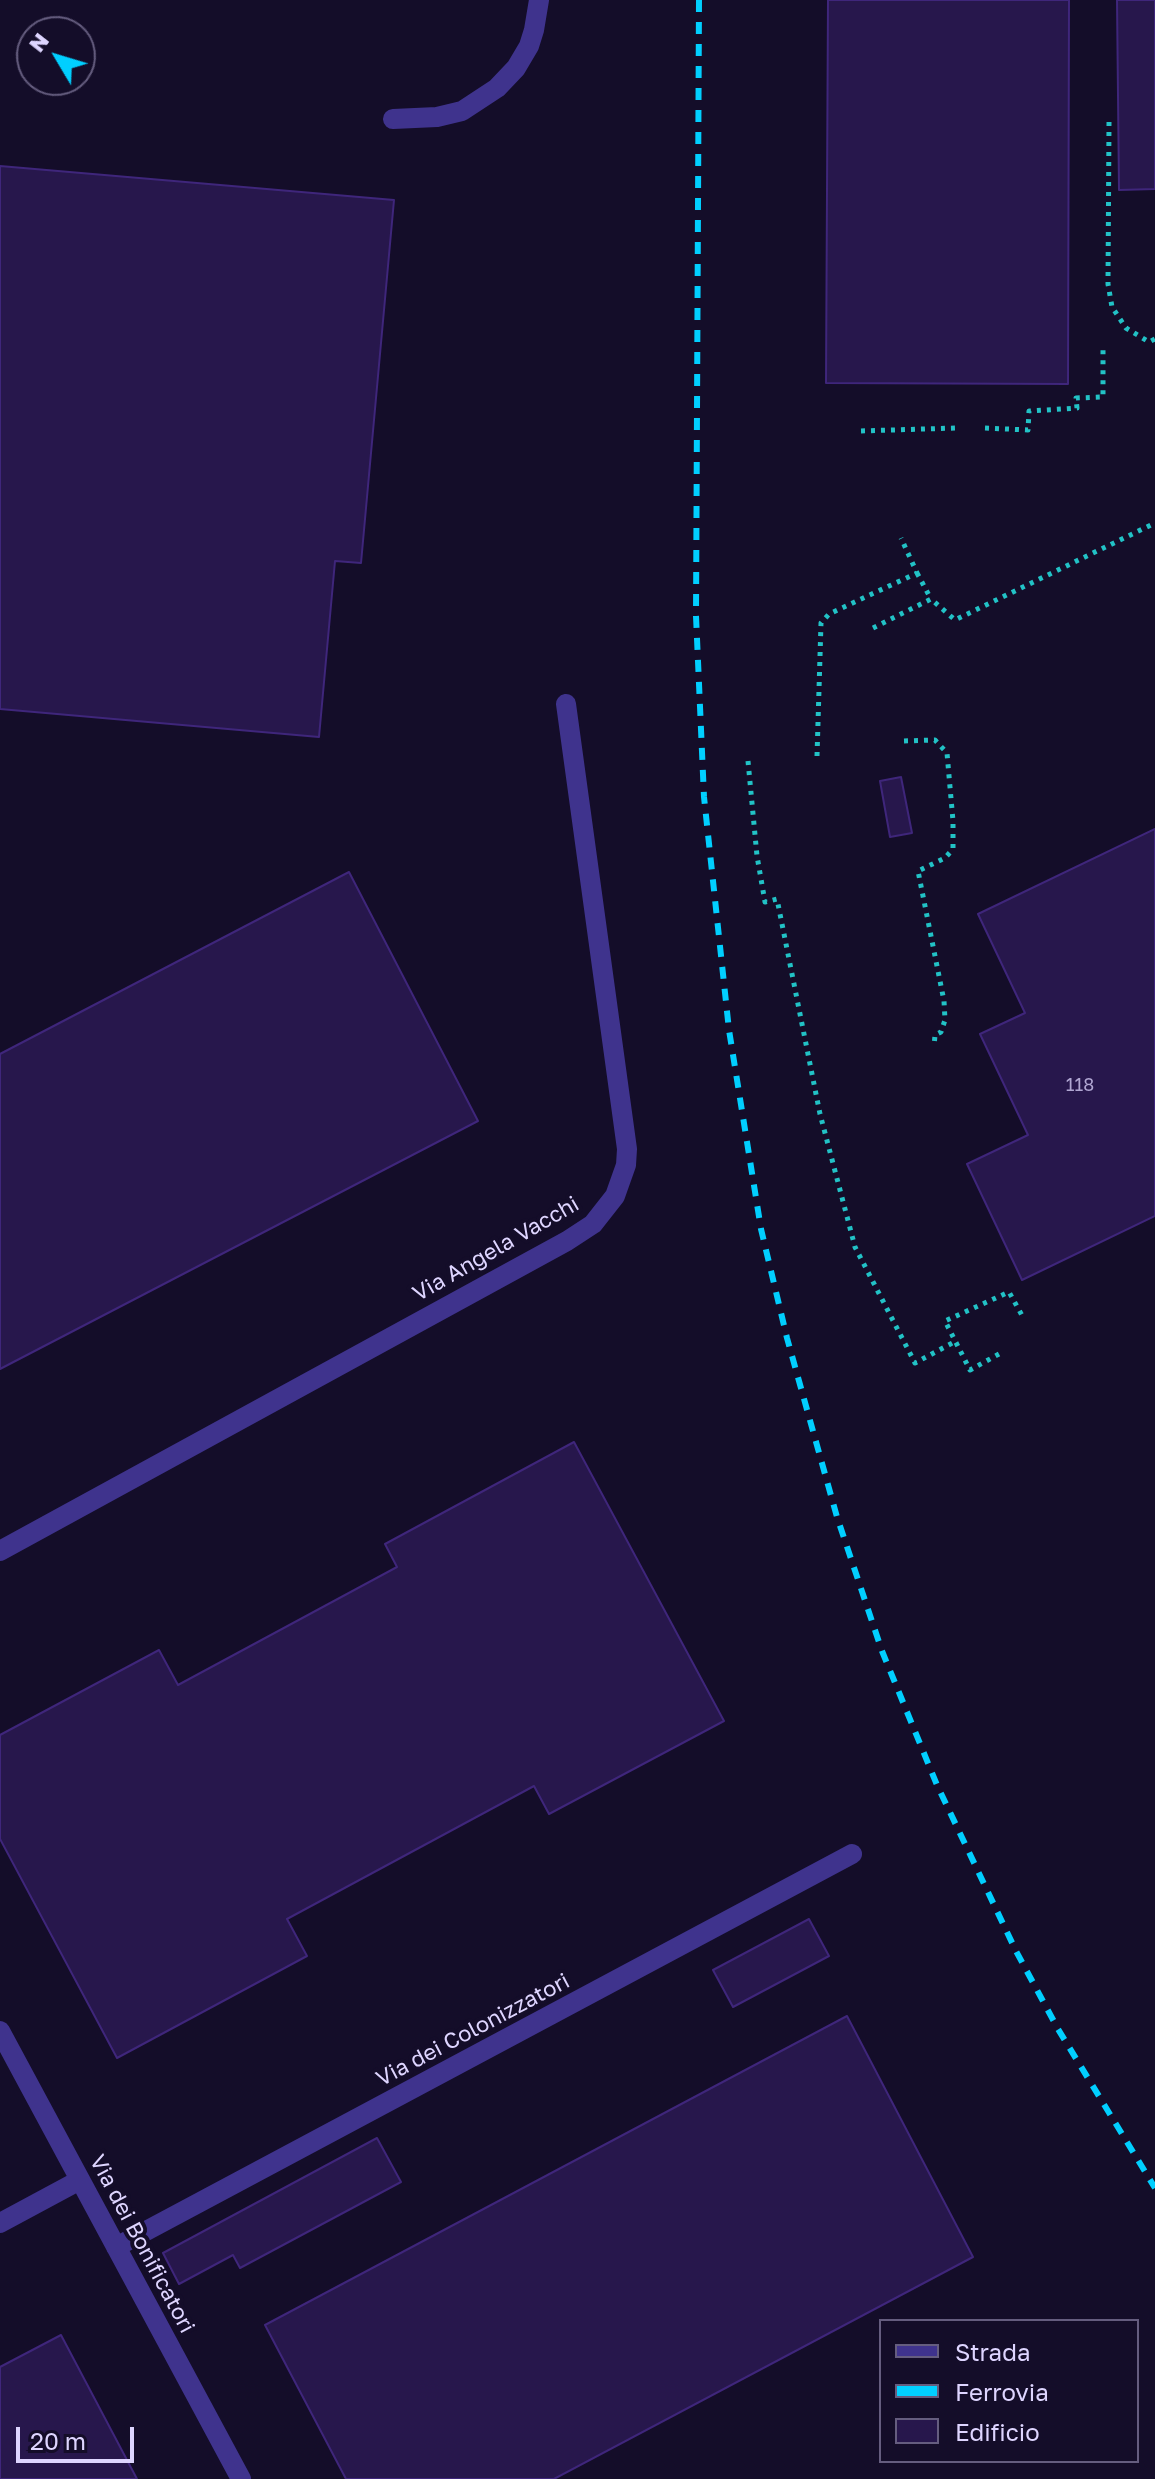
<!DOCTYPE html>
<html>
<head>
<meta charset="utf-8">
<style>
  body { margin:0 }
  #map { position:relative; width:1155px; height:2479px; overflow:hidden; background:#140d29; font-family:"Golos Text",sans-serif }
  canvas { display:block }
  .legend { position:absolute; left:879px; top:2319px; width:260px; height:144px; box-sizing:border-box; background:#140d29; border:2px solid #655d7f; margin:0; padding:10px 14px; list-style:none; font-size:24px; color:#ded5ff }
  .legend li { display:flex; align-items:center; gap:16px; height:40px }
  .legend b { width:40px; border:2px solid #655d7f }
  .north { position:absolute; left:16px; top:16px; width:80px; height:80px; box-sizing:border-box; background:#140d29; border:2px solid #655d7f; border-radius:50%; rotate:308deg; font-size:22px; font-weight:700; line-height:32px; text-align:center; color:#ded5ff }
  .north::after { content:''; display:block; margin:auto; width:28px; height:36px; background:#01cfff; clip-path:polygon(50% 0,100% 100%,50% 72%,0 100%) }
  .scale { position:absolute; left:16px; top:2427px; width:118px; height:36px; box-sizing:border-box; border:4px solid #ded5ff; border-top:0; padding-left:10px; font-size:24px; line-height:28px; white-space:nowrap; color:#ded5ff; -webkit-text-stroke:6px #140d29; paint-order:stroke }
</style>
</head>
<body>
<div id="map">
<canvas width="1155" height="2479"></canvas>
<ul class="legend">
<li><b style="height:10px;background:#3f338d"></b>Strada</li>
<li><b style="height:10px;background:#01cfff"></b>Ferrovia</li>
<li><b style="height:22px;background:#27174c"></b>Edificio</li>
</ul>
<div class="north">N</div>
<div class="scale">20 m</div>
</div>
<script>
const ctx = document.querySelector('canvas').getContext('2d');
ctx.lineJoin = 'round';
function fill(path, color) { ctx.fillStyle = color; ctx.fill(path, 'evenodd'); }
const poly = rows => new Path2D(rows.map(r => 'M' + r).join(''));
function stroke(path, color, width, dash) { ctx.strokeStyle = color; ctx.lineWidth = width; ctx.lineCap = dash ? 'butt' : 'round'; ctx.setLineDash(dash || []); ctx.stroke(path); }
function label(font, color, halo, rows, align = 'center') {
  ctx.font = font + ' "Golos Text",sans-serif'; ctx.lineWidth = 8; ctx.setLineDash([]); ctx.textBaseline = 'middle'; ctx.strokeStyle = halo; ctx.fillStyle = color; for (const [text, x, y, turn = 0] of rows) {
    ctx.save(); ctx.translate(x, y); ctx.rotate((+turn || 0) * Math.PI / 180); ctx.textAlign = isNaN(turn) ? turn : align; if (halo) ctx.strokeText(text, 0, 0); ctx.fillText(text, 0, 0); ctx.restore();
  }
}
const building = poly([
  [828,0,1069,0,1068,384,826,383,828,0],
  [1117,0,1155,0,1155,189,1119,190,1117,0],
  [0,166,394,200,361,563,335,561,319,737,0,709,0,166],
  [901,777,912,833,890,837,880,781,901,777],
  [1155,829,1155,1216,1022,1280,967,1164,1028,1135,980,1034,1025,1013,978,914,1155,829],
  [349,872,478,1121,0,1369,0,1054,349,872],
  [574,1442,724,1721,549,1814,534,1786,287,1919,307,1956,117,2058,0,1839,0,1735,159,1650,178,1685,397,1567,385,1544,574,1442],
  [809,1919,829,1956,733,2007,713,1970,809,1919],
  [847,2016,973,2257,554,2479,346,2479,265,2325,847,2016],
  [377,2138,401,2182,240,2268,233,2255,179,2284,163,2253,377,2138],
  [61,2335,137,2479,0,2479,0,2367,61,2335]
]);
fill(building, '#27174c');
stroke(building, '#3f267b', 2);
stroke(poly([
  [1109,122,1108,284,1112,307,1126,328,1149,342,1155,339],
  [985,428,1028,430,1029,411,1077,408,1076,398,1103,397,1103,349],
  [861,431,955,428],
  [917,573,931,599],
  [873,628,931,599,955,620,1155,523],
  [904,741,935,740,947,753,953,821,953,849,945,858,918,871,944,1001,945,1020,941,1032,935,1035,934,1047],
  [817,756,821,623,829,614,917,573,901,538],
  [748,761,757,856,765,902,777,899,820,1114,855,1247,915,1363,956,1341],
  [999,1354,970,1370,945,1321,1009,1292,1024,1319]
]), '#22c2c6', 5, [4, 6]);
stroke(poly([
  [393,119,437,117,462,111,497,88,516,68,529,46,534,30,539,0],
  [0,1551,567,1241,593,1224,615,1196,626,1165,627,1149,566,704],
  [0,2031,241,2479],
  [0,2223,80,2180],
  [116,2247,852,1854]
]), '#3f338d', 20);
stroke(poly([
  [699,0,696,616,704,797,729,1030,761,1229,787,1338,837,1517,882,1651,937,1785,1016,1951,1058,2029,1155,2188]
]), '#01cfff', 6, [12, 10]);
label('18px', '#b0a6d2', null, [
  ["118",1080,1085]
]);
label('22px', '#ded5ff', '#140d29', [
  ["Via Angela Vacchi",496,1249,-30],
  ["Via dei Colonizzatori",473,2030,-28],
  ["Via dei Bonificatori",142,2244,62]
]);
</script>
</body>
</html>
